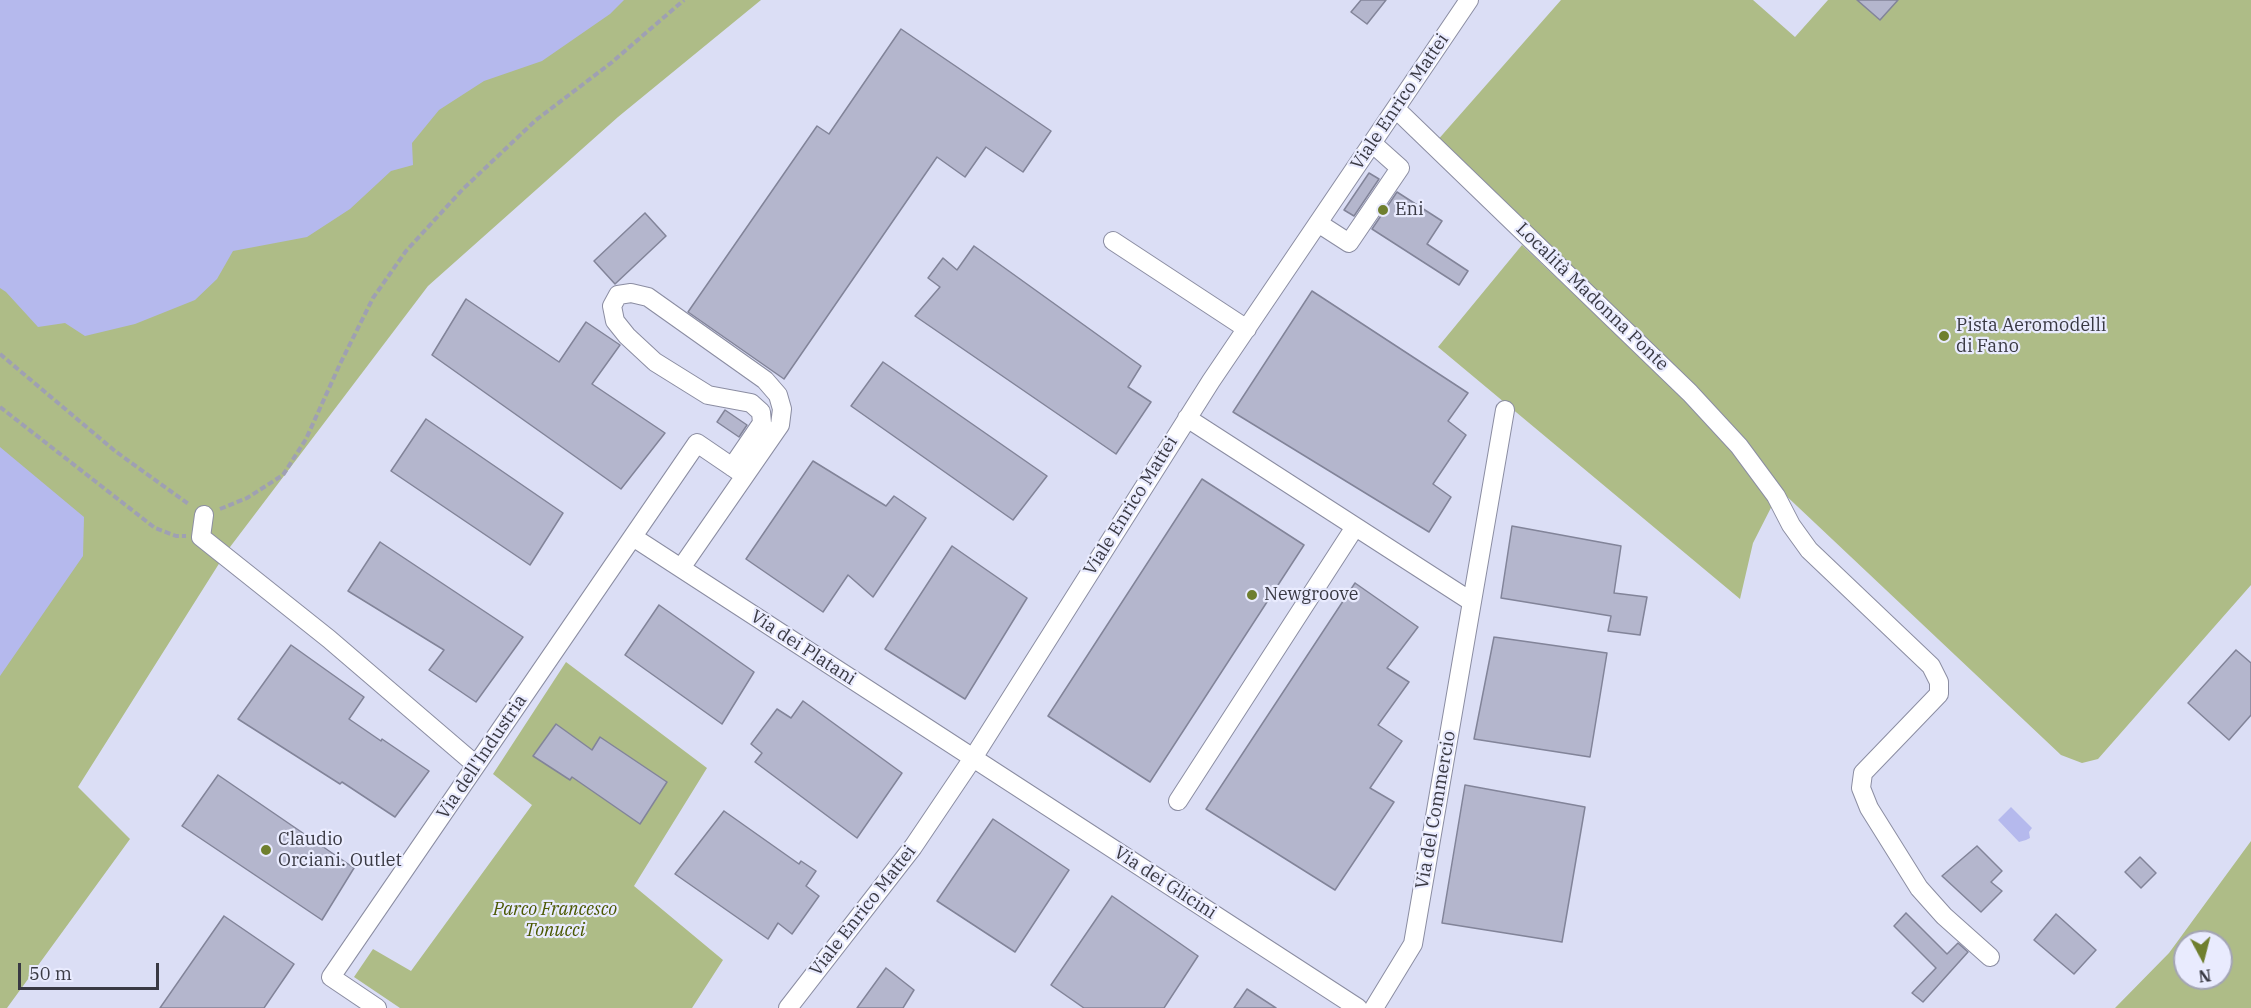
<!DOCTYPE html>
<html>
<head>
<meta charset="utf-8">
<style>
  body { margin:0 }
  #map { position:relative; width:2251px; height:1008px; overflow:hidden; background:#dbdef5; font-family:"IBM Plex Serif",serif }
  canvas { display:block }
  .north { position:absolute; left:2173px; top:930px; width:60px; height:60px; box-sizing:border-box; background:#e9ebfe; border:2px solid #a3a4b3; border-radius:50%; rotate:173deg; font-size:16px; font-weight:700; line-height:24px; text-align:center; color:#393943 }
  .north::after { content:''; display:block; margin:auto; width:21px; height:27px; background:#6f7f2e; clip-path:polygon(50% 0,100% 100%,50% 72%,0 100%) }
  .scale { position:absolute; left:18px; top:963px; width:141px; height:27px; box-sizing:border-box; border:3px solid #393943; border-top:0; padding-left:8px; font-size:18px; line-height:21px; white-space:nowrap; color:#393943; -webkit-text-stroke:4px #e9ebfe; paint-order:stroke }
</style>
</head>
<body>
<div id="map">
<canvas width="2251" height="1008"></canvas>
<div class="north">N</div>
<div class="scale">50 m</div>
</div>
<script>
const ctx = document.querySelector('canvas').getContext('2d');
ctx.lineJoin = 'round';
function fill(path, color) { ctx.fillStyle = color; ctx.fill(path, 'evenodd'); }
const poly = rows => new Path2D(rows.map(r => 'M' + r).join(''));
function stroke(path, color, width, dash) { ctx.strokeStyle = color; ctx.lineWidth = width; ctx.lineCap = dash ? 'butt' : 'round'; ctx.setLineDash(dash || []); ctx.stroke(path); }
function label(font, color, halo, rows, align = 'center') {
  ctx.font = font + ' "IBM Plex Serif",serif'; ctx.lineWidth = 4.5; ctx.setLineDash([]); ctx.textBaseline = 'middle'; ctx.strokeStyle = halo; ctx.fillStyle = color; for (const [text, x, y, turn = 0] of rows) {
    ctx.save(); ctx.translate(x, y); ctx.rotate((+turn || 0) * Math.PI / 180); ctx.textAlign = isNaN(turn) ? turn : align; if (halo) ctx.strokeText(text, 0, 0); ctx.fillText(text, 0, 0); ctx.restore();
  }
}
fill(poly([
  [0,0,761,0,618,117,428,286,227,551,78,787,130,839,7,1008,0,1008],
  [1561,0,1753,0,1795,37,1828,0,2251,0,2251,585,2098,759,2082,763,2061,755,1780,490,1753,543,1740,599,1438,347,1522,245,1774,484,1436,142],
  [566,662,707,768,634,886,723,960,692,1008,400,1008,354,977,373,949,411,971,532,805,493,774],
  [2251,841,2251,1008,2115,1008,2169,953],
  [2185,942,2221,942,2221,978,2185,978]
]), '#aebc87');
fill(poly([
  [0,0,624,0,610,14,542,61,484,81,439,110,412,143,413,165,391,171,350,209,307,237,233,251,217,279,195,300,135,324,85,336,65,323,38,327,6,292,0,288],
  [0,447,84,517,83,556,0,676],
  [2011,807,2032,828,2029,832,2030,838,2026,840,2019,842,1998,820]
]), '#b5b9ed');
const building = poly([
  [1361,0,1386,0,1367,24,1351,12,1361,0],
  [1857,0,1898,0,1880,20,1857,0],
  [901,29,1051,131,1023,172,986,147,965,177,937,157,784,379,688,312,817,126,829,134,901,29],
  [1369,173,1379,179,1354,216,1344,210,1369,173],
  [1397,192,1442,221,1427,244,1468,271,1459,285,1372,229,1397,192],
  [645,213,666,236,615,284,594,261,645,213],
  [974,246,1141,366,1128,387,1151,402,1116,454,915,316,940,287,928,278,943,258,957,270,974,246],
  [1312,291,1468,393,1448,421,1466,435,1433,484,1451,497,1429,532,1233,412,1312,291],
  [466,299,559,362,586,322,620,345,592,384,665,433,621,489,432,355,466,299],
  [883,362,1047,476,1013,520,851,406,883,362],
  [725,410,747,425,739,437,717,422,725,410],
  [426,419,563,513,530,565,391,471,426,419],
  [813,461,886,506,894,496,926,518,873,597,848,575,823,612,746,559,813,461],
  [1202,479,1304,545,1150,782,1048,716,1202,479],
  [1512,526,1621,546,1614,593,1647,597,1640,635,1608,631,1611,616,1501,598,1512,526],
  [380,542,523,637,476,702,429,670,444,650,348,591,380,542],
  [952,546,1027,598,965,699,885,649,952,546],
  [1355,583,1418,627,1387,668,1409,682,1378,725,1402,741,1370,788,1394,802,1335,890,1206,809,1355,583],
  [659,605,754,672,722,724,625,655,659,605],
  [1494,637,1607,653,1590,757,1474,739,1494,637],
  [291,645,364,697,349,719,381,741,382,739,429,771,395,817,342,782,340,784,238,719,291,645],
  [2236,650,2251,663,2251,715,2229,740,2188,703,2236,650],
  [803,701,902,773,857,838,755,762,762,753,751,744,777,709,791,718,803,701],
  [556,724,592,750,600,737,667,782,640,824,572,777,570,780,533,756,556,724],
  [218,775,354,868,322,920,182,826,218,775],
  [1465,785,1585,807,1562,942,1442,923,1465,785],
  [724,811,799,864,801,861,816,871,806,886,819,896,792,934,778,923,768,939,675,874,724,811],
  [993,819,1069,870,1015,952,937,901,993,819],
  [1977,846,2002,871,1991,882,2002,891,1981,912,1942,876,1977,846],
  [2140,857,2156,873,2141,888,2125,872,2140,857],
  [1112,896,1198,956,1164,1008,1084,1008,1051,985,1112,896],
  [1906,913,1947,954,1958,943,1968,952,1923,1002,1912,993,1936,968,1894,926,1906,913],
  [2056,914,2096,950,2074,974,2034,940,2056,914],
  [224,916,294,964,264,1008,160,1008,224,916],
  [886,968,914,990,903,1008,857,1008,886,968],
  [1247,989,1276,1008,1234,1008,1247,989]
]);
fill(building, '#b4b6cd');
stroke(building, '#828499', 1.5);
const minor = poly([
  [1396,109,1690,393,1739,446,1776,496,1791,525,1809,550,1931,666,1939,682,1939,694,1863,773,1861,788,1869,808,1919,888,1944,916,1990,957],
  [1318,223,1349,243,1400,168,1372,143],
  [1113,241,1247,329],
  [1187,418,1472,602],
  [204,515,201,537,329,639,476,765],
  [633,537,1358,1008],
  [681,568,780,425,782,409,778,395,765,380,648,297,631,293,618,295,612,306,615,321,627,336,655,362,708,395,751,403,761,412,762,423,732,467],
  [1178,801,1355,527],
  [377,1008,331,977,697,443,744,475],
  [788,1008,913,847,973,758,1211,381,1469,0],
  [1374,1008,1413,944,1505,410]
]);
stroke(minor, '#8b8da2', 20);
stroke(poly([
  [0,354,115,451,190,505],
  [0,407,155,528,176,536,186,536],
  [220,509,247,498,283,475,306,439,340,364,373,298,406,251,463,189,536,120,611,63,684,0]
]), '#9fa0b3', 4, [6, 3]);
stroke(minor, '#fff', 18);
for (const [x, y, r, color] of [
  [1383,210,6,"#6f7f2e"],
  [1944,336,6,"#6f7f2e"],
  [1252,595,6,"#6f7f2e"],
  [266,850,6,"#6f7f2e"]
]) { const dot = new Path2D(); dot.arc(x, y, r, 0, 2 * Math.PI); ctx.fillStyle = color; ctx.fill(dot); stroke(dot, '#e9ebfe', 2); }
label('18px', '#393943', '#e9ebfe', [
  ["Viale Enrico Mattei",1400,102,-56],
  ["Località Madonna Ponte",1592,297,44],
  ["Viale Enrico Mattei",1131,506,-58],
  ["Via dei Platani",803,648,33],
  ["Via dell'Industria",482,757,-56],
  ["Via del Commercio",1436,810,-80],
  ["Via dei Glicini",1165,883,33],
  ["Viale Enrico Mattei",863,911,-52]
]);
label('18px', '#393943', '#e9ebfe', [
  ["Eni",1395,210],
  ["Pista Aeromodelli",1956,326],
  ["di Fano",1956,347],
  ["Newgroove",1264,595],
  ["Claudio",278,840],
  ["Orciani. Outlet",278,861]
], 'left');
label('italic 18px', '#4a5800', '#e9ebfe', [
  ["Parco Francesco",555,910],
  ["Tonucci",555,931]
]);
</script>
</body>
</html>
